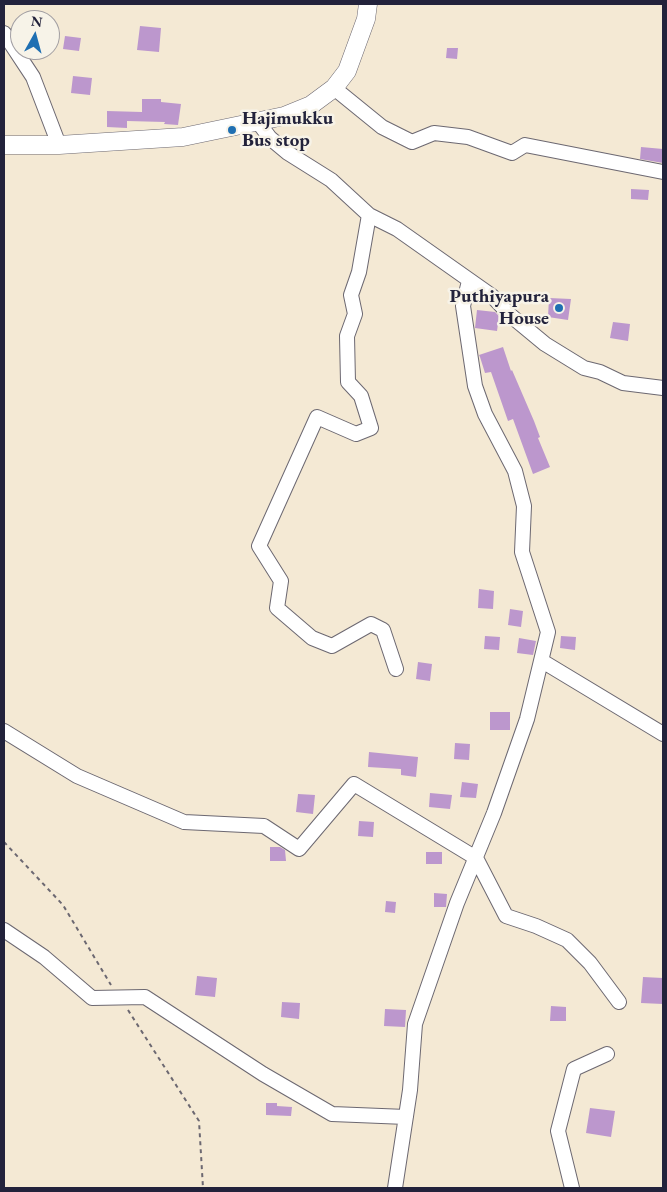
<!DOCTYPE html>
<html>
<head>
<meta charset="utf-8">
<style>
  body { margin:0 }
  #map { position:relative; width:667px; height:1192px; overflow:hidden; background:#f4e9d4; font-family:"EB Garamond",serif }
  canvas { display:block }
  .frame { position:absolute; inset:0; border:5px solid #22223b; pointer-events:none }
  .north { position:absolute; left:10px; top:10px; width:50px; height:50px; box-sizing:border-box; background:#f7f3e8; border:1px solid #a29fa3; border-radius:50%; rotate:7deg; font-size:14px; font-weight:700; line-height:20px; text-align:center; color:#22223b }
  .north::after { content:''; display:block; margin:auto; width:18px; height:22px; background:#1f6fb2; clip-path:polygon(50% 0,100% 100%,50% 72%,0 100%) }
</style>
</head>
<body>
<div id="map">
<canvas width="667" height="1192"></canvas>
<div class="frame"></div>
<div class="north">N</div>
</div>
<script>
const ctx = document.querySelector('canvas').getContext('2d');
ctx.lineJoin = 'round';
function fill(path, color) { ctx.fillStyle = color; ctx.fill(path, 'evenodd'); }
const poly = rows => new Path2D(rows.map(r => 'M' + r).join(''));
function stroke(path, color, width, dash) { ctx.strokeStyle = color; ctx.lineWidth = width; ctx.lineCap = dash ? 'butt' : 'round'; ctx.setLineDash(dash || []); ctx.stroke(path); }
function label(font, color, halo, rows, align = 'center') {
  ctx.font = font + ' "EB Garamond",serif'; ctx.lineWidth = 5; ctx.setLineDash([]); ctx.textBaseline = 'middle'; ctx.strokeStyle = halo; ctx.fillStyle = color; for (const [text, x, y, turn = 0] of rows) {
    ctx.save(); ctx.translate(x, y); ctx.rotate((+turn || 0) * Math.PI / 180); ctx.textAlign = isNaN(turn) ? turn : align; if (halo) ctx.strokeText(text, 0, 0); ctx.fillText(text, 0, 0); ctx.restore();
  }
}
fill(poly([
  [140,26,161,28,159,52,137,50],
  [65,36,81,38,79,51,63,49],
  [447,48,458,48,457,59,446,58],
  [73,76,92,78,90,95,71,93],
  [142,99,161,99,161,102,181,104,178,125,164,124,165,122,127,121,127,128,107,127,107,111,142,112],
  [641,147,663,149,663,163,640,159],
  [631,189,649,190,648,200,631,199],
  [549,298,571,299,568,320,548,317],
  [477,310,495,312,499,316,497,331,475,328],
  [613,322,630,324,628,341,610,338],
  [503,347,511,371,512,370,534,421,540,437,538,438,550,467,533,474,513,419,508,421,491,372,485,373,480,357,479,355],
  [479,589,494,591,493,609,478,608],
  [510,609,523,611,521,627,508,625],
  [485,636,500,637,499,650,484,649],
  [561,636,576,637,575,650,560,648],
  [519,638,536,641,533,655,517,653],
  [418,662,432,664,430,681,416,679],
  [490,712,510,712,510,730,490,730],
  [455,743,470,744,469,760,454,759],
  [369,752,418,757,416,777,401,775,401,769,368,767],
  [462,782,478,784,476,798,460,797],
  [430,793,452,795,450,809,429,807],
  [298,794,315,795,313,814,296,812],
  [359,821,374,822,373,837,358,836],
  [270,847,280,847,285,850,286,861,270,861],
  [426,852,442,852,442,864,426,864],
  [434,893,447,894,446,907,434,907],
  [386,901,396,902,395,913,385,912],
  [197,976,217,978,215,997,195,995],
  [643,977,663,978,663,1004,641,1003],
  [282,1002,300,1003,299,1019,281,1017],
  [551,1006,566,1007,566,1021,550,1021],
  [385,1009,406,1010,405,1027,384,1026],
  [266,1103,277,1103,277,1106,292,1107,291,1116,266,1115],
  [590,1108,615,1111,611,1137,586,1133]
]), '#bc97cd');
const minor = poly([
  [4,33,33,77,59,145],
  [334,88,382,127,412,142,434,133,468,137,512,153,525,145,663,172],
  [258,122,270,138,288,153,331,180,369,215,397,229,492,296,510,315,545,344,584,368,600,372,623,383,663,388],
  [369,215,359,272,351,295,355,314,347,336,348,382,361,396,371,428,356,434,317,417,259,546,281,581,277,608,312,638,332,646,371,624,383,630,396,669],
  [542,661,663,734],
  [4,731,77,776,184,822,264,826,299,849,354,784,476,858,506,916,536,926,567,940,590,963,619,1002],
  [4,930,44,957,92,998,145,997,263,1074,332,1114,406,1117],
  [395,1188,410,1090,415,1024,457,903,494,813,527,719,548,632,522,552,524,506,515,471,485,414,475,386,463,306,469,281],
  [572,1188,558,1131,574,1069,607,1054]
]);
const major = poly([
  [4,145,59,145,183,137,284,116,311,105,334,88,347,71,366,19,368,4]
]);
stroke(minor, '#6c6871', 16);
stroke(major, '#6c6871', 19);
stroke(poly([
  [4,842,63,905,111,985],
  [128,1010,199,1121,203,1188]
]), '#6c6871', 2, [4, 4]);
stroke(minor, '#fff', 14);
stroke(major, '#fff', 18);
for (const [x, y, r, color] of [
  [232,130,5,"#1f6fb2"],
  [559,308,5,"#1f6fb2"]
]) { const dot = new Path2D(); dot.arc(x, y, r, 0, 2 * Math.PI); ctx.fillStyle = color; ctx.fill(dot); stroke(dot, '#f7f3e8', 2); }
label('bold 19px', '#22223b', '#f7f3e8', [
  ["Hajimukku",242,119],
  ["Bus stop",242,141],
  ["Puthiyapura",549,297,"right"],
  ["House",549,319,"right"]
], 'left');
</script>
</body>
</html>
